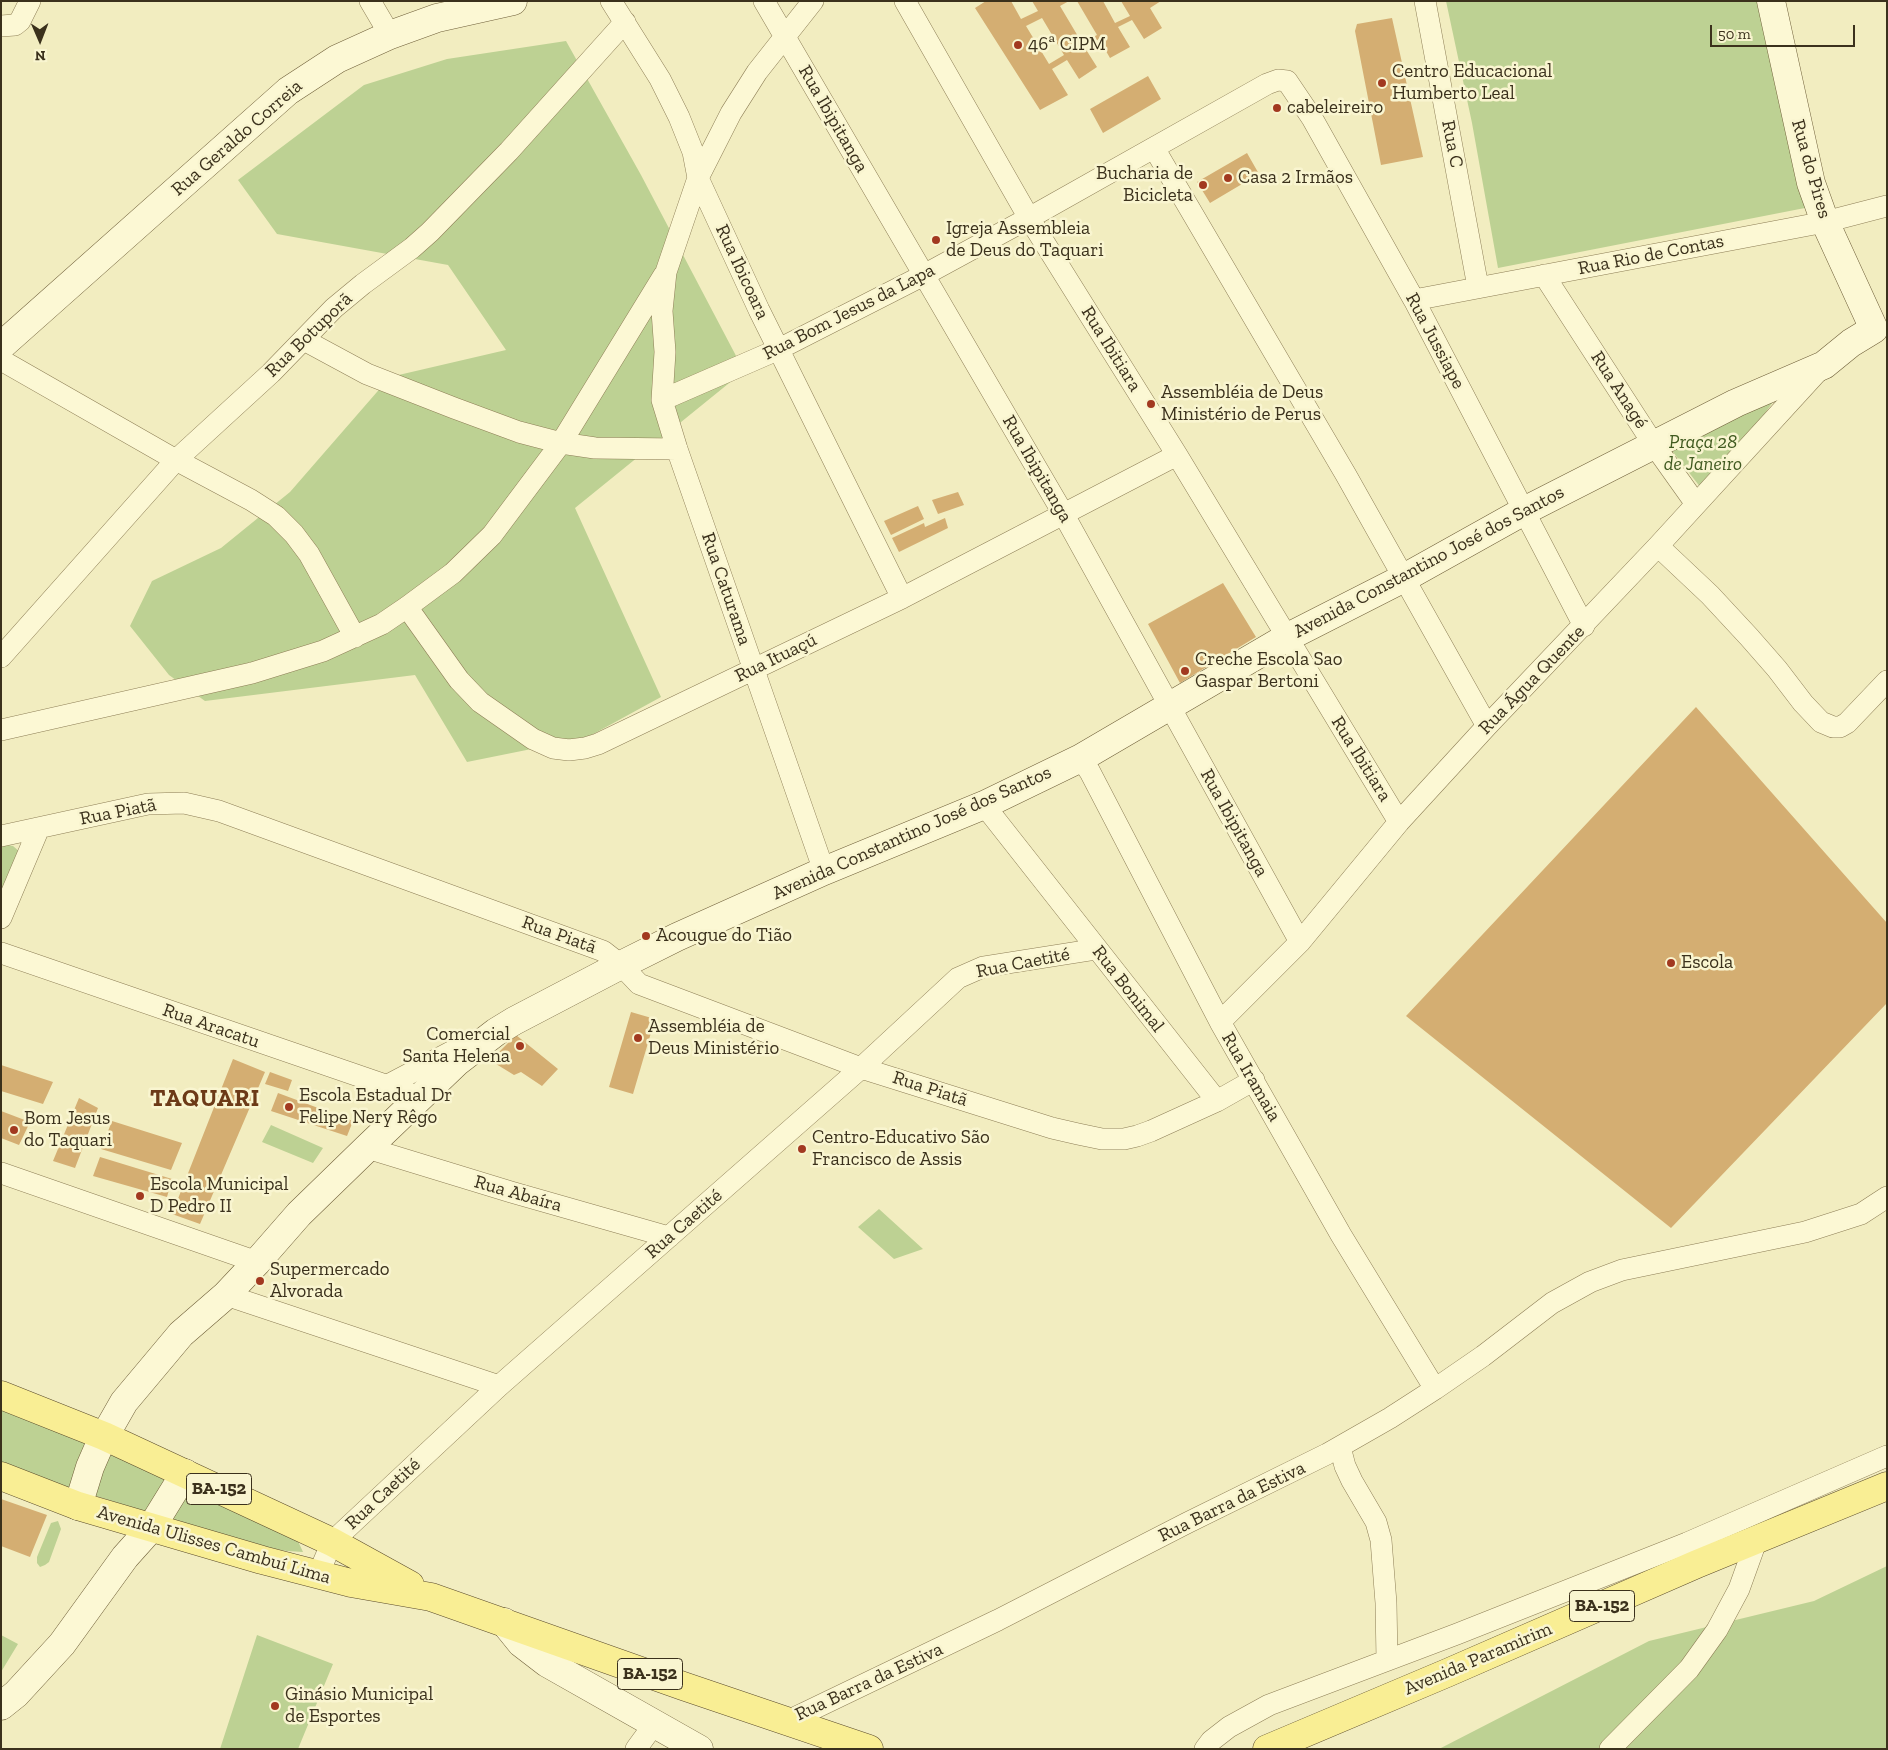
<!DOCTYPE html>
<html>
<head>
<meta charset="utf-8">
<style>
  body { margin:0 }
  #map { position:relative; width:1888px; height:1750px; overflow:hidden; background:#f2edc0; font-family:"Zilla Slab",serif }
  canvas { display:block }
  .frame { position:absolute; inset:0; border:2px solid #3b311c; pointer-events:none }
  .north { position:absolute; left:15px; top:15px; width:50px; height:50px; -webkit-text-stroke:4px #f9f5d0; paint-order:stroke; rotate:179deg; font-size:14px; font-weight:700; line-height:20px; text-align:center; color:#3b311c }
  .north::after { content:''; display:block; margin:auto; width:18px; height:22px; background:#3b311c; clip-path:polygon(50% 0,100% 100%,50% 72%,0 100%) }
  .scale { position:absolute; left:1710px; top:25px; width:145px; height:22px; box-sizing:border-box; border:2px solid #3b311c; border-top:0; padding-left:6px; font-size:15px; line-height:18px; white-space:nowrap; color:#3b311c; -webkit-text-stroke:4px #f9f5d0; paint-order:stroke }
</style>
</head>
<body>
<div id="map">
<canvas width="1888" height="1750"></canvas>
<div class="frame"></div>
<div class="north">N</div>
<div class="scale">50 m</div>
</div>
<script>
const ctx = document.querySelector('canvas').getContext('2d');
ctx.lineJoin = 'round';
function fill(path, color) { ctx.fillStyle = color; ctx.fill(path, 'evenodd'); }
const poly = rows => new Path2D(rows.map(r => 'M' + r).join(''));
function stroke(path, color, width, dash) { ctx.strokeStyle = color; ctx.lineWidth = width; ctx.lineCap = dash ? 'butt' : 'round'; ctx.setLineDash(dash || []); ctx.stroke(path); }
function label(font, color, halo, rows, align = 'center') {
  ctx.font = font + ' "Zilla Slab",serif'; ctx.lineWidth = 5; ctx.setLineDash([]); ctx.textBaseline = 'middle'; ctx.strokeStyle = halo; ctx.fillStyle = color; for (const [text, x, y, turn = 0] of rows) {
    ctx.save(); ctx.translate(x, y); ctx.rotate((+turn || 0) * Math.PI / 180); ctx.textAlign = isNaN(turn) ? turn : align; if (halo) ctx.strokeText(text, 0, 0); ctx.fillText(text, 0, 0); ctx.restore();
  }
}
fill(poly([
  [1446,1,1760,1,1810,207,1498,268,1472,123],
  [566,41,641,175,744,371,575,508,661,697,586,738,467,762,415,675,205,701,169,675,130,626,152,581,221,548,290,492,390,377,506,350,448,265,277,234,238,180,364,85,447,59],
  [1778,395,1760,420,1701,488,1669,447],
  [7,845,13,846,20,852,1,902,1,846],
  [271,1125,323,1148,313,1163,262,1142],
  [879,1209,923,1249,894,1259,858,1227],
  [1,1405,52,1422,297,1539,303,1552,287,1551,252,1545,67,1487,1,1463],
  [58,1521,61,1529,49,1562,45,1565,40,1567,37,1563,37,1557,51,1523],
  [1887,1566,1887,1749,1439,1749,1649,1641,1814,1601],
  [1,1635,18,1644,1,1672],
  [257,1635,333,1664,298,1749,220,1749]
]), '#bdd193');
fill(poly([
  [986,1,1011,1,1021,19,1038,11,1032,1,1069,1,1060,6,1082,43,1097,35,1077,1,1103,1,1115,23,1130,16,1121,1,1161,1,1150,8,1162,28,1144,39,1132,20,1118,27,1130,47,1110,58,1099,39,1085,48,1097,67,1079,79,1067,60,1052,69,1068,95,1040,110,975,8],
  [1042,18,1064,55,1049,64,1026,26],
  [1392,18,1423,157,1381,165,1355,31,1357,24],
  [1148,76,1161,99,1103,133,1090,109],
  [1247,153,1259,174,1210,203,1197,182],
  [958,492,964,505,938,514,932,500],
  [918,506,924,519,891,535,884,521],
  [945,518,948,528,899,552,892,538,924,523,925,527],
  [1223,583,1256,637,1180,683,1148,624],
  [1696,707,1887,923,1887,1003,1671,1228,1406,1016],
  [631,1012,655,1019,633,1094,609,1087],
  [516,1035,558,1069,542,1086,521,1072,514,1075,483,1056,490,1048,499,1052],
  [233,1059,265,1072,200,1224,172,1214],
  [1,1065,53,1082,43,1104,1,1091],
  [270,1072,292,1080,288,1091,265,1084],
  [278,1093,353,1121,347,1136,271,1111],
  [79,1098,98,1108,75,1168,53,1161],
  [1,1111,30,1122,19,1145,1,1138],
  [112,1121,182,1143,171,1170,101,1149],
  [100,1157,172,1179,167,1197,93,1176],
  [1,1499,47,1515,30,1557,1,1546]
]), '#d4ae72');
const street = poly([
  [370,1,390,35],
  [611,1,660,79,679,117,693,152,698,178,759,310,902,598],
  [764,1,1064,515,1300,942],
  [813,1,757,72,731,113,698,178,666,272,662,311,665,352,662,400,677,449,824,871],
  [905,1,1029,218,1177,455,1399,822],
  [1425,1,1478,287],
  [1,26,15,25,20,21,30,1],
  [1154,148,1346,475,1487,726],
  [1544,275,1654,445,1696,504],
  [1414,300,1825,222,1887,206],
  [304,340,367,374,454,408,519,432,561,443,595,448,677,449],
  [1,360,176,460,251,500,276,516,294,534,309,554,355,637],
  [662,400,777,350,924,275,1029,218,1267,84,1278,80,1287,81,1312,118,1414,300,1584,626],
  [1658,546,1710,595,1749,637,1777,669,1803,703,1821,722,1833,727,1840,727,1847,723,1887,681],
  [407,607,459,680,480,702,533,739,553,748,569,750,585,748,598,744,902,598,1177,455],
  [1,657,176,460,271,373,334,308,363,284,412,248,430,232,509,151,625,22],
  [1,730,252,673,323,651,382,624,407,607,453,573,492,535,561,443,664,275],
  [1081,758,1090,772,1220,1022,1341,1235,1435,1389],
  [984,805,1217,1101],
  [1,836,148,804,184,803,219,811,603,951,621,965,639,984,861,1068,1052,1128,1078,1134,1102,1139,1124,1139,1137,1136,1151,1131,1217,1101,1254,1080],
  [1,918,39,828],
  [1,953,420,1097],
  [1220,1022,1300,942,1399,822,1487,726,1658,546,1820,369],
  [386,1086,464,1045,470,1044],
  [367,1148,511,1192,669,1237],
  [1,1173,257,1262],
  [226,1295,499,1386],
  [1340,1447,1345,1466,1352,1481,1376,1522,1381,1540,1386,1603,1387,1660],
  [318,1575,332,1542,499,1386,861,1068,958,978,983,967,1097,949],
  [788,1721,998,1620,1187,1523,1327,1454,1390,1418,1435,1389,1483,1356,1552,1303,1590,1282,1622,1270,1805,1232,1861,1214,1887,1197],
  [636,1749,655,1723],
  [1205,1749,1211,1741,1229,1727,1269,1705,1457,1634,1687,1543,1887,1456],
  [1610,1749,1689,1669,1717,1630,1739,1589,1757,1539]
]);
const secondary = poly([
  [1,346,288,91,337,59,390,35,437,18,513,1],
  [78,1506,90,1467,100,1444,124,1402,181,1334,226,1295,257,1262,299,1214,367,1148,457,1062,496,1032,514,1021,621,965,677,937,824,871,984,805,1081,758,1286,638,1404,578,1524,511,1736,403,1824,365,1851,343,1874,329,1825,222,1811,183,1771,1],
  [504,1622,521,1643,547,1663,699,1749],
  [1,1706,16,1694,62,1644,125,1557,151,1528,185,1473]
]);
const primary = poly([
  [1,1395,104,1436,332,1542,410,1585],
  [1,1476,78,1506,262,1560,351,1583,431,1597,683,1686,869,1749],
  [1267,1749,1447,1673,1697,1564,1887,1486]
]);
stroke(street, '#8d7e56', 22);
stroke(secondary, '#6f5f39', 29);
stroke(primary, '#5a4a2b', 29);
stroke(street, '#fcf8d4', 21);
stroke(secondary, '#fcf8d4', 28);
stroke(primary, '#f9ee94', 28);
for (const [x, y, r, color] of [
  [1018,45,5,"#a23920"],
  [1382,83,5,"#a23920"],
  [1277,108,5,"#a23920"],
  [1228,178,5,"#a23920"],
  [1203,185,5,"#a23920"],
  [936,240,5,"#a23920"],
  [1151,404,5,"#a23920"],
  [1185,671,5,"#a23920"],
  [646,936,5,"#a23920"],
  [1671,963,5,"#a23920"],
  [638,1038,5,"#a23920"],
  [520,1046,5,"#a23920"],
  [289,1107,5,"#a23920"],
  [14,1130,5,"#a23920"],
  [802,1149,5,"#a23920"],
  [140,1196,5,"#a23920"],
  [260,1281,5,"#a23920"],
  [275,1706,5,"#a23920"]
]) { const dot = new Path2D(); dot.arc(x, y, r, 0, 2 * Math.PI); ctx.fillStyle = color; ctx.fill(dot); stroke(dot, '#f9f5d0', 2); }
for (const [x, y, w] of [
  [219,1489,65],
  [1602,1606,65],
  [650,1674,65]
]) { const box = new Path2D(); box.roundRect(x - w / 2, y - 15.5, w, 31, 4); ctx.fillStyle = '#f9f5d0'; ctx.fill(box); stroke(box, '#3b311c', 1); }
label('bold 18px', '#3b311c', null, [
  ["BA-152",219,1489],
  ["BA-152",1602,1606],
  ["BA-152",650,1674]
]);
label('19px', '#3b311c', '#f9f5d0', [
  ["46ª CIPM",1028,45],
  ["Centro Educacional",1392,72],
  ["Humberto Leal",1392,94],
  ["cabeleireiro",1287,108],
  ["Bucharia de",1193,174,"right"],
  ["Bicicleta",1193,196,"right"],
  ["Casa 2 Irmãos",1238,178],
  ["Igreja Assembleia",946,229],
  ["de Deus do Taquari",946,251],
  ["Assembléia de Deus",1161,393],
  ["Ministério de Perus",1161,415],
  ["Creche Escola Sao",1195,660],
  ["Gaspar Bertoni",1195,682],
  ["Acougue do Tião",656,936],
  ["Escola",1681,963],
  ["Assembléia de",648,1027],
  ["Deus Ministério",648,1049],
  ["Comercial",510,1035,"right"],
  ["Santa Helena",510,1057,"right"],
  ["Escola Estadual Dr",299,1096],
  ["Felipe Nery Rêgo",299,1118],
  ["Bom Jesus",24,1119],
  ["do Taquari",24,1141],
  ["Centro-Educativo São",812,1138],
  ["Francisco de Assis",812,1160],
  ["Escola Municipal",150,1185],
  ["D Pedro II",150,1207],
  ["Supermercado",270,1270],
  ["Alvorada",270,1292],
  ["Ginásio Municipal",285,1695],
  ["de Esportes",285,1717]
], 'left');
label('19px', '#3b311c', '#f9f5d0', [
  ["Rua Ibipitanga",833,119,60],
  ["Rua Geraldo Correia",237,138,-41],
  ["Rua C",1452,144,79],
  ["Rua do Pires",1811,169,74],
  ["Rua Rio de Contas",1651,255,-11],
  ["Rua Ibicoara",742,272,65],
  ["Rua Bom Jesus da Lapa",849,312,-27],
  ["Rua Botuporã",309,335,-44],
  ["Rua Jussiape",1435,341,62],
  ["Rua Ibitiara",1111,349,58],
  ["Rua Anagé",1619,390,57],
  ["Rua Ibipitanga",1037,469,60],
  ["Avenida Constantino José dos Santos",1429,562,-28],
  ["Rua Caturama",726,589,71],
  ["Rua Ituaçú",776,658,-26],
  ["Rua Água Quente",1532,680,-46],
  ["Rua Ibitiara",1361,759,58],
  ["Rua Piatã",118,812,-11],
  ["Rua Ibipitanga",1234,823,61],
  ["Avenida Constantino José dos Santos",912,833,-24],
  ["Rua Piatã",559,935,20],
  ["Rua Caetité",1023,963,-11],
  ["Rua Bonimal",1128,989,52],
  ["Rua Aracatu",211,1026,19],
  ["Rua Iramaia",1251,1077,60],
  ["Rua Piatã",930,1089,18],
  ["Rua Abaíra",518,1194,16],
  ["Rua Caetité",684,1224,-41],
  ["Rua Caetité",383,1494,-43],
  ["Rua Barra da Estiva",1232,1502,-26],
  ["Avenida Ulisses Cambuí Lima",214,1545,16],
  ["Avenida Paramirim",1478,1659,-23],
  ["Rua Barra da Estiva",869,1682,-25]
]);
label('italic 19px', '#405a20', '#f9f5d0', [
  ["Praça 28",1703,443],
  ["de Janeiro",1703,465]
]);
ctx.letterSpacing = '1px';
label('bold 24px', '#6c3a17', '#f9f5d0', [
  ["TAQUARI",205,1099]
]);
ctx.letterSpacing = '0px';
</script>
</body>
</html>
